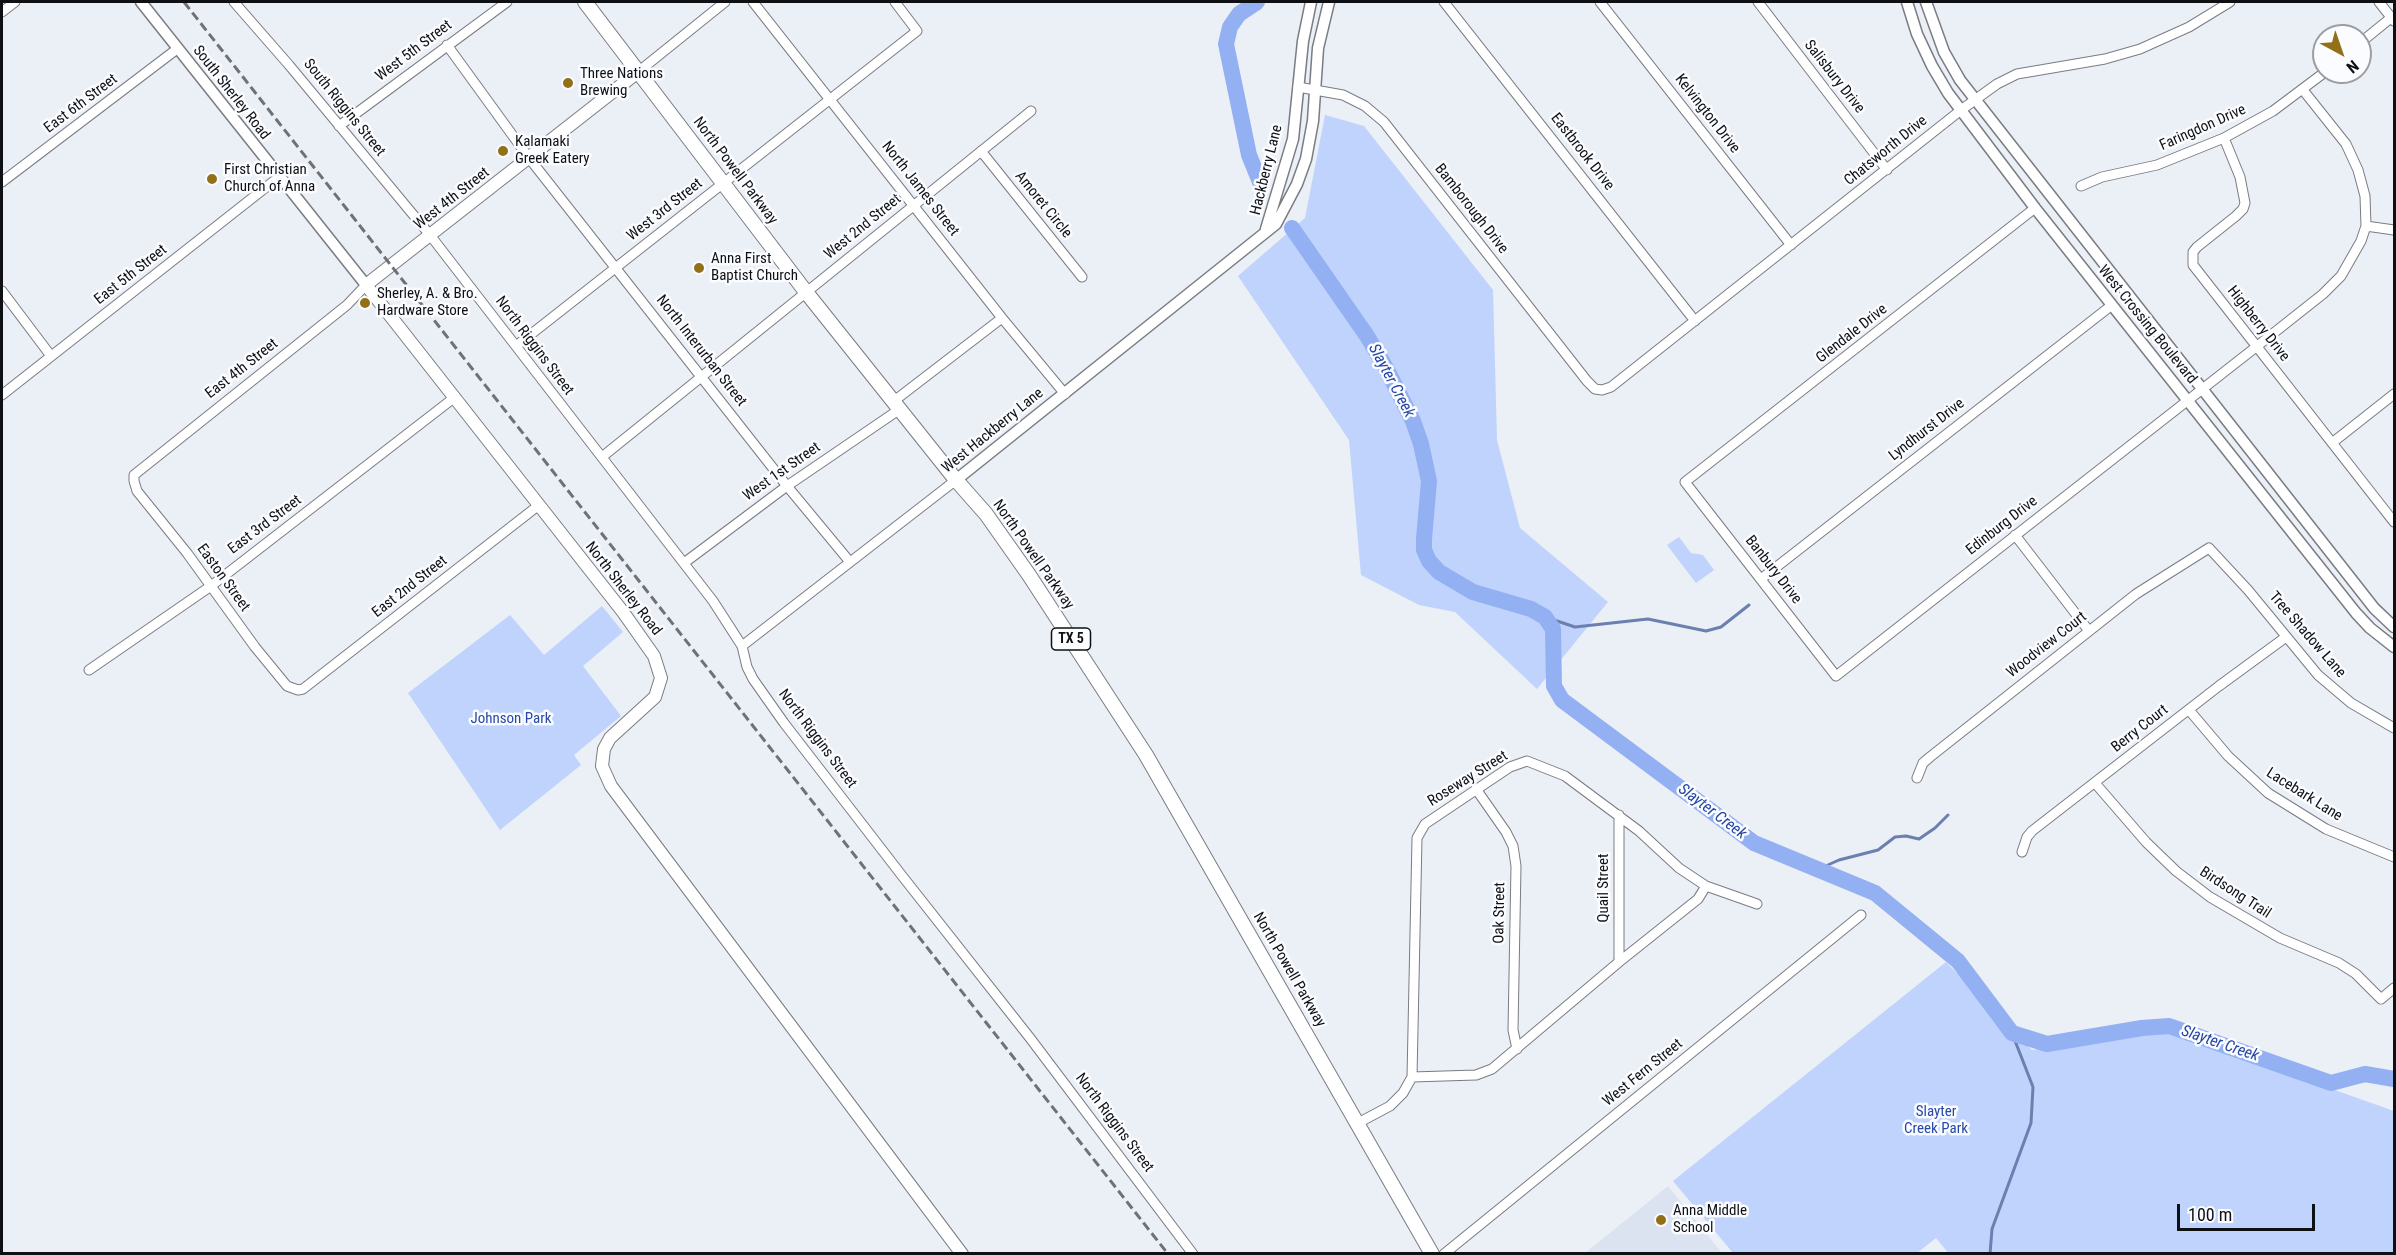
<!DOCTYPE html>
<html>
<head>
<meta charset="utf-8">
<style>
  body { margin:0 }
  #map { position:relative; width:2396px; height:1255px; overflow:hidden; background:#ebeff6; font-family:"Roboto Condensed",sans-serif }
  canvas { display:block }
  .frame { position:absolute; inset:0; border:3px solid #0f1013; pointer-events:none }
  .north { position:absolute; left:2312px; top:24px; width:60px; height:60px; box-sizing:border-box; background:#fafcff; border:2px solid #9c9ea1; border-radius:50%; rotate:140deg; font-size:16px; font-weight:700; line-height:24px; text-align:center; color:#0f1013 }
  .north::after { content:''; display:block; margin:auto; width:21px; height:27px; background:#927017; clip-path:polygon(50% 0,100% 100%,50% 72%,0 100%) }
  .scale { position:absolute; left:2177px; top:1204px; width:138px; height:27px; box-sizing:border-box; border:3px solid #0f1013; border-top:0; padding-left:8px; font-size:18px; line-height:21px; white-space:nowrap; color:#0f1013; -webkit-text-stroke:4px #fafcff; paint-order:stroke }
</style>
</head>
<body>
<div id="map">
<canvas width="2396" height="1255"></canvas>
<div class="frame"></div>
<div class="north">N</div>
<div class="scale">100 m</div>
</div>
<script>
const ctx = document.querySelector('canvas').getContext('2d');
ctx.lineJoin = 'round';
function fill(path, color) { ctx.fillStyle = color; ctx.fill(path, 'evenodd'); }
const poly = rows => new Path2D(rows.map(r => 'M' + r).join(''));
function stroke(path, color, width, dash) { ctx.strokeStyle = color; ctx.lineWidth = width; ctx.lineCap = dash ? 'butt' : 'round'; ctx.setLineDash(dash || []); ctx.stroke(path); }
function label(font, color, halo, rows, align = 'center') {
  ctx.font = font + ' "Roboto Condensed",sans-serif'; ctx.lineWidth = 5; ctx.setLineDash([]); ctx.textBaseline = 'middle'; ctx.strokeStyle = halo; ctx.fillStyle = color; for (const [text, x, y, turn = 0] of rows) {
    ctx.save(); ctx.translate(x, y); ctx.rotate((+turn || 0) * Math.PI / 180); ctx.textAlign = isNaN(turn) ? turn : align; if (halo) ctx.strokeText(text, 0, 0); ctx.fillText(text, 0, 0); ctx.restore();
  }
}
fill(poly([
  [1668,1186,1722,1253,1585,1253]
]), '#dce3f0');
fill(poly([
  [1325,115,1364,126,1493,290,1497,440,1520,528,1608,602,1537,689,1455,612,1419,605,1361,575,1349,440,1238,276,1305,218],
  [1679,537,1691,553,1703,555,1714,570,1696,583,1667,545],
  [602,606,623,632,583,666,621,716,574,755,581,765,500,830,408,693,510,615,544,655],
  [1946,962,2032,1050,2162,1029,2394,1111,2394,1253,1949,1254,1936,1238,1917,1253,1733,1253,1673,1181]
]), '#bfd3fd');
stroke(poly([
  [1545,617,1575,627,1648,619,1706,631,1721,627,1749,605],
  [1819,869,1839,860,1878,850,1895,837,1906,836,1919,839,1935,828,1948,815],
  [1990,1254,1992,1229,2031,1123,2033,1087,2012,1033]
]), '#6b80af', 3);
stroke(poly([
  [1257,2,1239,14,1230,27,1226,44,1249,155,1260,182],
  [1292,228,1367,336,1386,368,1413,421,1421,444,1429,481,1424,539,1424,550,1429,561,1439,572,1473,592,1531,609,1545,617,1553,629,1554,686,1562,700,1754,843,1875,893,1958,961,2012,1033,2047,1044,2142,1028,2169,1026,2331,1083,2365,1074,2394,1079]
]), '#93b0f2', 16);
const minor = poly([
  [234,2,289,65,430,235,713,601,742,646,747,667,753,679,784,723,903,877,1030,1038,1193,1254],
  [753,2,1002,318,1065,394],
  [1444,2,1695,321],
  [1600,2,1791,245],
  [1758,2,1887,170],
  [2379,2,2394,21],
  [2,12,15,2],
  [2360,43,2392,17],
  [447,45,529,158,787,486,850,562],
  [638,72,725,2],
  [1298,87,1343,95,1365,106,1384,122,1587,381,1595,389,1602,390,1611,387,1961,110,1997,84,2017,74,2105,59,2140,49,2189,27,2230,2],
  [339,126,507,2],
  [2224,138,2240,177,2245,203,2243,209,2236,216,2197,247,2193,252,2193,265,2394,522],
  [981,151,1082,277],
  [2,182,177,49],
  [2081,186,2102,177,2157,165,2224,138,2273,111,2325,72],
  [2035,208,1685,482,1836,676,2256,347,2323,294,2341,276,2361,241,2366,226,2365,196,2358,170,2346,144,2303,90],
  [2366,226,2394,230],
  [366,285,347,305,134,475,134,481,137,491,187,553,255,647,287,686,298,690,303,689,539,505],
  [2,291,51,356],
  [516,346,917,31,895,2],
  [2,395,279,177],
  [894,401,1002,318],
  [2332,443,2394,394],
  [602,457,1031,111],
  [2015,535,2089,631],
  [684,563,787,486,900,409],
  [1761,579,2112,305],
  [742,646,956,480],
  [89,670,211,586,455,397],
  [2189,710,2228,756,2268,793,2326,829,2394,857],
  [1917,778,1923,763,1930,757,2136,594,2209,548,2248,590,2318,675,2351,703,2394,728],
  [2095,783,2146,842,2176,871,2210,897,2280,938,2339,963,2356,974,2381,999,2394,988],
  [1476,789,1506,832,1513,846,1516,866,1513,1030,1517,1049],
  [2022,852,2027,837,2032,831,2219,686,2286,637],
  [1619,962,1619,815],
  [1412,1077,1417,838,1425,824,1510,767,1527,761,1565,776,1639,831,1679,868,1706,886,1757,904],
  [1358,1123,1390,1106,1403,1093,1412,1077,1476,1075,1492,1069,1619,962,1698,899,1706,886],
  [1444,1254,1861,915]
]);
const tertiary = poly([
  [141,2,366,285],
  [1907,2,1917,34,1932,66,1948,93,2035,208,2356,613,2370,628,2394,647],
  [1926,2,1944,52,1960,80,2374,608,2394,627],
  [1266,229,1293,139,1303,41,1311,2],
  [956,480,1276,224,1297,184,1306,159,1313,121,1318,48,1329,2]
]);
const secondary = poly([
  [638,72,366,285,623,612,654,656,661,678,655,697,610,738,604,749,602,766,611,786,962,1254]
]);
const primary = poly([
  [585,2,806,292,956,480,986,514,1029,575,1146,755,1432,1254]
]);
stroke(minor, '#797c83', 11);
stroke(tertiary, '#797c83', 13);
stroke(secondary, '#797c83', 14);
stroke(primary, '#797c83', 16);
stroke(minor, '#fff', 9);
stroke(tertiary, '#fff', 10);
stroke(secondary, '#fff', 12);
stroke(primary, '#fff', 14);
stroke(poly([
  [184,2,1168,1254]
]), '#6f7176', 3, [9, 4.5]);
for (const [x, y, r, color] of [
  [568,83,6,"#927017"],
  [503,151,6,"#927017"],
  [212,179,6,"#927017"],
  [699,268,6,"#927017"],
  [365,303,6,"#927017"],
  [1661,1220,6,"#927017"]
]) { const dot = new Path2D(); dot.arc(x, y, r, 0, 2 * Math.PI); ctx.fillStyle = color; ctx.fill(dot); stroke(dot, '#fafcff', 2); }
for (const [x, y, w] of [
  [1071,639,39]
]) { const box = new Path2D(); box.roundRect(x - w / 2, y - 11, w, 22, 4.5); ctx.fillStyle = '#fafcff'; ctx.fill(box); stroke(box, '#0f1013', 1.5); }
label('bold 14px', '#0f1013', null, [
  ["TX 5",1071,639]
]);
label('15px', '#0f1013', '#fafcff', [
  ["West 5th Street",414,51,-37],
  ["Salisbury Drive",1834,77,52],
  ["South Sherley Road",231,93,52],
  ["East 6th Street",81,104,-37],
  ["South Riggins Street",344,108,51],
  ["Kelvington Drive",1707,114,52],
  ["Faringdon Drive",2203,128,-24],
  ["Chatsworth Drive",1886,151,-39],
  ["Eastbrook Drive",1582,152,52],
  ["Hackberry Lane",1267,170,-76],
  ["North Powell Parkway",735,171,53],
  ["North James Street",920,189,52],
  ["West 4th Street",452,199,-38],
  ["Amoret Circle",1043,205,51],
  ["Bamborough Drive",1471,209,52],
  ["West 3rd Street",665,210,-38],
  ["West 2nd Street",863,227,-39],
  ["East 5th Street",131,275,-38],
  ["Highberry Drive",2258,324,52],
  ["West Crossing Boulevard",2147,325,51],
  ["Glendale Drive",1852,334,-38],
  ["North Riggins Street",534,346,53],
  ["North Interurban Street",701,351,52],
  ["East 4th Street",242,369,-38],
  ["Lyndhurst Drive",1927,430,-38],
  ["West Hackberry Lane",993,431,-39],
  ["West 1st Street",782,472,-35],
  ["East 3rd Street",265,525,-37],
  ["Edinburg Drive",2002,526,-38],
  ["North Powell Parkway",1033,555,55],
  ["Banbury Drive",1773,570,52],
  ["Easton Street",223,578,54],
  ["East 2nd Street",410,587,-38],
  ["North Sherley Road",623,589,52],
  ["Tree Shadow Lane",2307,635,49],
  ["Woodview Court",2047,645,-38],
  ["Berry Court",2140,729,-38],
  ["North Riggins Street",817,739,53],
  ["Roseway Street",1468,779,-32],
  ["Lacebark Lane",2304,795,32],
  ["Quail Street",1604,888,-90],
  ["Birdsong Trail",2235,893,33],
  ["Oak Street",1500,913,-89],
  ["North Powell Parkway",1289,970,60],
  ["West Fern Street",1643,1073,-39],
  ["North Riggins Street",1114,1123,53]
]);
label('15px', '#0f1013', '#fafcff', [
  ["Three Nations",580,74],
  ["Brewing",580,91],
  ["Kalamaki",515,142],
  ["Greek Eatery",515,159],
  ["First Christian",224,170],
  ["Church of Anna",224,187],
  ["Anna First",711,259],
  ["Baptist Church",711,276],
  ["Sherley, A. & Bro.",377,294],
  ["Hardware Store",377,311],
  ["Anna Middle",1673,1211],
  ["School",1673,1228]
], 'left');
label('15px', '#2849a7', '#fafcff', [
  ["Johnson Park",511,719],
  ["Slayter",1936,1112],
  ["Creek Park",1936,1129]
]);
label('italic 16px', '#2445a2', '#fafcff', [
  ["Slayter Creek",1391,381,62],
  ["Slayter Creek",1712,812,37],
  ["Slayter Creek",2220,1044,19]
]);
</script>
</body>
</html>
